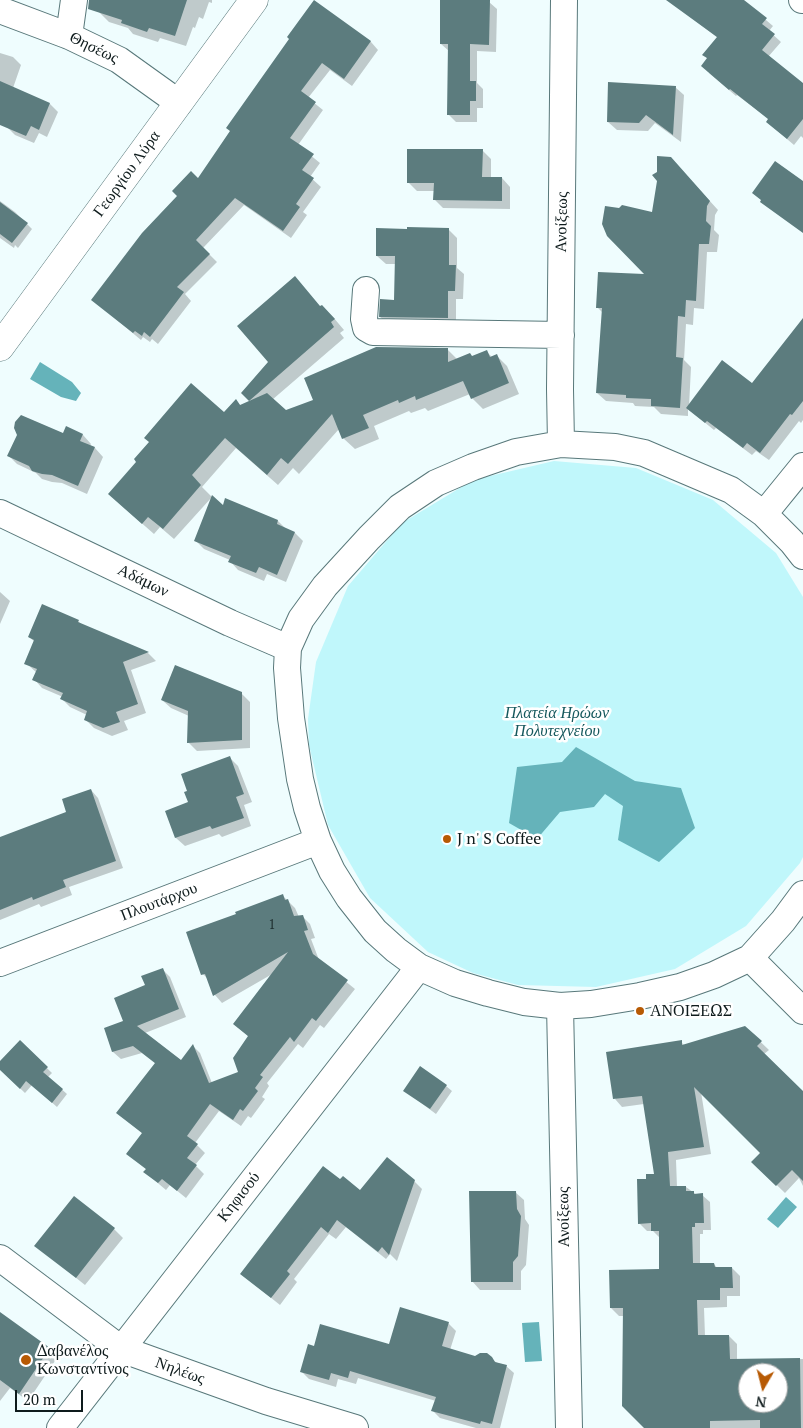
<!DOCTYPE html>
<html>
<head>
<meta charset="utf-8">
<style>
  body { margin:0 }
  #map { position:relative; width:803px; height:1428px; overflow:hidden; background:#effdfe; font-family:"PT Serif",serif }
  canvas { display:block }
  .north { position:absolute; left:738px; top:1363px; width:50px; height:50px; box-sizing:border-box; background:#fff; border:1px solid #9fa4a4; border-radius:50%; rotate:188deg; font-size:14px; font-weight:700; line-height:20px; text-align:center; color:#0e1b1c }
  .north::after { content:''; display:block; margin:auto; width:18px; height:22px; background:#b75a04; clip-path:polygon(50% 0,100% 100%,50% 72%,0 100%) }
  .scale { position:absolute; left:15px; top:1390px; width:68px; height:22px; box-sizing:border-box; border:2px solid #0e1b1c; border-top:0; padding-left:6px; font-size:15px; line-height:18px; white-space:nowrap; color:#0e1b1c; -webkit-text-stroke:4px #fff; paint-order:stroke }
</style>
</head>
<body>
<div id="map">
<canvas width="803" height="1428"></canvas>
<div class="north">N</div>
<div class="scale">20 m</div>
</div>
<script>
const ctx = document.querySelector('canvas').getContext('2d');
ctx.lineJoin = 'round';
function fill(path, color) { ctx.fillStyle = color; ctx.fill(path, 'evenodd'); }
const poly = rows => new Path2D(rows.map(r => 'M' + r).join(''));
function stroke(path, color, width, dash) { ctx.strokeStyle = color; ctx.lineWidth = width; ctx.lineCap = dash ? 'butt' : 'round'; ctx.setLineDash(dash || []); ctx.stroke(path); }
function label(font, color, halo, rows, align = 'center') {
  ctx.font = font + ' "PT Serif",serif'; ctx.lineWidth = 5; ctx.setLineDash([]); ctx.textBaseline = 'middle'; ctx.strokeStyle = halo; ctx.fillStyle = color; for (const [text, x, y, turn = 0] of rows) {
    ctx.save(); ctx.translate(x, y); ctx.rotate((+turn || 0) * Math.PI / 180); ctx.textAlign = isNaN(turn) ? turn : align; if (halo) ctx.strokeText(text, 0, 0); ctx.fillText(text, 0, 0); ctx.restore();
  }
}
fill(poly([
  [554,461,636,468,713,500,776,553,803,597,803,857,800,863,746,926,675,969,596,987,518,985,473,973,428,952,370,898,328,825,309,745,308,719,316,662,348,586,402,523,473,480]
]), '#c0f7fb');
fill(poly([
  [40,362,72,382,81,393,76,401,61,397,30,379],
  [576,747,635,781,681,788,695,828,659,862,618,840,623,806,605,794,594,807,560,812,537,839,509,823,517,767,562,762],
  [786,1197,797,1207,778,1228,767,1219],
  [539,1322,542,1361,525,1362,522,1323]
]), '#65b3ba');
fill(poly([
  [101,0,212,0,212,3,209,2,203,19,199,17,195,28,193,27,186,46,160,38,158,42,133,34,128,28,109,22,98,11],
  [441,0,489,2,497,9,496,52,477,51,477,83,483,89,483,108,477,108,477,122,456,122,448,114,449,51,441,44],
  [680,0,727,0,746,3,773,26,769,31,781,42,768,57,803,84,803,138,801,136,794,145,774,128,769,119,737,95,736,96,709,73,708,59,704,55,718,38,676,6],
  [314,2,371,42,378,50,352,86,330,70,308,98,323,110,298,145,320,163,310,177,321,187,303,212,307,215,291,238,244,205,203,248,217,262,185,294,191,301,158,344,152,339,150,342,143,337,141,340,93,300,199,179],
  [0,53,13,57,21,65,13,88,50,104,58,112,47,137,39,133,34,143,15,135,7,127,0,124],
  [675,87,684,95,681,142,655,123,648,131,617,130,608,122],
  [482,150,491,159,491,178,502,178,510,187,510,209,443,208,435,200,435,191,417,191,408,182],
  [679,167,718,210,715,215,714,230,719,235,717,252,707,252,704,309,694,308,693,325,686,324,684,360,691,367,689,407,753,385,803,320,803,420,801,423,799,421,769,460,756,451,752,455,716,428,714,430,688,409,688,416,661,414,654,407,635,406,633,403,606,401,597,393,603,313,597,307,647,276,653,213],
  [0,201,15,212,32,229,18,248,15,245,14,248,0,238],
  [449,230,457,238,457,268,464,274,463,299,456,299,456,326,389,325,380,317,395,301,396,264,386,264,377,256],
  [321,307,333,317,344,330,340,333,344,338,272,400,286,412,447,349,457,359,473,357,487,352,492,357,496,355,507,366,519,394,483,409,472,398,470,394,428,411,425,408,411,413,409,411,374,426,379,439,355,449,343,438,339,429,299,474,293,468,278,485,236,448,202,487,212,497,174,539,160,527,154,534,121,505,224,413,236,400,241,406,251,401,243,393],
  [67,428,83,435,91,444,90,446,95,448,103,457,87,494,62,483,52,482,42,479,36,473,17,464,9,456,64,435],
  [223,508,278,521,286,529,295,533,303,541,286,582,267,574,264,581,238,570,230,561,230,560,204,549,196,541],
  [0,592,10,601,0,624],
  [78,621,82,625,148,653,156,661,131,670,146,713,124,721,128,730,112,736,94,728,85,719,87,715,70,707,62,699,63,697,42,688,34,679,37,673,26,663,35,642,29,637],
  [241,693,250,702,250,748,197,751,188,742,189,716,171,708,162,700],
  [230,758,238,766,252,802,244,805,251,826,222,837,219,834,185,846,176,838,167,812,190,803],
  [91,790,98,798,123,868,69,887,72,895,41,907,39,904,0,920,0,857,68,813],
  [282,895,295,908,299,917,302,916,310,924,315,938,311,939,319,960,355,989,324,1028,320,1025,303,1048,298,1044,267,1083,269,1086,262,1097,265,1099,251,1118,248,1116,241,1126,219,1111,195,1143,205,1153,195,1165,204,1174,186,1198,170,1185,166,1190,153,1179,145,1172,147,1170,127,1153,143,1134,118,1113,156,1064,142,1053,121,1059,113,1052,105,1029,124,1022,147,986,162,969,170,977,186,1017,145,1033,182,1061,193,1046,200,1053,212,1083,240,1073,249,1037,234,1024,274,973,222,1003,215,995,209,980,203,974,238,915],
  [745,1027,769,1050,764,1054,803,1092,803,1186,799,1178,785,1193,753,1162,761,1153,701,1092,711,1154,676,1160,677,1187,686,1187,697,1195,702,1195,710,1202,711,1230,703,1230,703,1234,700,1234,700,1264,714,1264,718,1269,732,1268,740,1276,740,1296,727,1296,727,1307,704,1308,705,1336,729,1336,737,1344,737,1360,803,1359,803,1428,646,1428,624,1316,619,1316,611,1308,660,1271,660,1238,653,1231,647,1231,639,1223,647,1180,655,1175,644,1104,622,1107,615,1099,681,1042,685,1046],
  [748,1373,778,1373,778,1403,748,1403],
  [20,1042,52,1073,48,1077,67,1094,57,1107,32,1085,25,1093,0,1069,0,1063],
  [446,1086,452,1091,436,1114,405,1091],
  [341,1181,361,1192,414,1181,422,1189,397,1261,390,1254,386,1259,346,1227,336,1239,329,1234,294,1279,297,1282,280,1305,250,1281],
  [515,1192,524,1200,525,1219,529,1225,526,1265,521,1271,521,1290,480,1290,472,1281],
  [114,1229,123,1238,85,1285,36,1246],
  [0,1314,49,1349,57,1358,28,1401,10,1388,0,1401],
  [448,1323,456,1331,450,1350,475,1358,491,1358,497,1363,506,1366,514,1373,500,1428,476,1428,440,1418,433,1411,436,1401,358,1378,356,1384,338,1379,336,1387,309,1379,302,1372,315,1348,390,1345]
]), '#0003');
fill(poly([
  [89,0,187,0,175,36,149,28,147,32,121,23,122,20,88,9],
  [314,0,371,41,344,79,322,63,301,91,316,102,290,138,314,154,302,170,314,178,296,204,300,207,283,231,235,198,196,240,210,254,177,287,184,292,150,337,144,332,142,336,135,331,133,333,91,300,142,233,177,196,172,191,191,171,198,178,230,131,226,128,289,39,287,37],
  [440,0,490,0,489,45,470,44,470,81,476,81,476,101,470,101,470,115,447,115,448,44,440,44],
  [666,0,744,0,767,18,762,24,775,34,762,50,803,83,803,119,787,139,766,122,768,119,730,89,729,90,701,66,707,58,702,55,717,37],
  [0,81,50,103,39,130,31,126,26,136,0,125],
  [608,82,676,86,673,135,646,115,639,123,607,122],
  [407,149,483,149,482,177,502,177,502,201,433,200,434,183,407,183],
  [657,156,671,157,710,201,707,206,706,221,711,226,709,244,699,244,696,301,686,300,685,317,678,316,676,357,683,358,680,408,651,406,651,399,626,398,626,395,596,393,602,308,596,308,598,272,644,274,607,236,602,224,605,206,619,208,622,205,652,212,657,181,652,175,657,172],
  [775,161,803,181,803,233,760,202,761,200,752,193],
  [0,202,28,223,12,243,0,234],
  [407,227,449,228,449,265,456,265,455,291,448,291,448,318,379,317,380,299,394,300,395,256,376,256,376,228,407,229],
  [295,276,320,306,322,305,335,319,331,322,334,327,249,401,241,393,268,362,237,326],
  [803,318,803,401,792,415,790,414,760,453,747,443,743,448,707,421,705,423,686,408,722,360,752,383],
  [376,347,448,348,448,362,470,353,472,356,487,350,490,357,497,354,509,383,471,399,463,381,416,400,415,396,399,403,398,400,363,415,369,428,342,439,332,414,288,464,281,458,267,475,225,438,192,475,201,485,163,529,148,517,142,524,108,494,136,462,134,459,149,442,144,438,191,383,224,412,236,399,240,405,267,393,286,410,313,400,304,378],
  [21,415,63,433,66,426,83,434,80,441,95,447,78,486,52,475,42,474,32,471,29,466,7,456,17,435,14,428,15,422],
  [212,495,223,505,225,498,278,520,277,524,295,532,277,575,259,567,256,573,228,562,231,556,194,541],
  [42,604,79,620,78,622,149,652,123,662,138,704,116,712,120,722,103,728,84,720,87,711,60,699,63,693,32,680,37,669,24,664,34,640,28,637],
  [175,665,242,692,242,740,187,743,188,711,161,700],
  [230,756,244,794,236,797,244,818,212,829,210,826,175,838,165,811,188,802,184,792,187,791,181,774],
  [91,789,116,861,63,880,66,887,33,900,32,897,0,910,0,837,66,812,62,799],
  [283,894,285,900,288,899,294,916,303,915,308,930,304,931,313,954,348,980,316,1021,312,1018,294,1042,290,1037,260,1075,263,1077,255,1088,258,1091,243,1111,240,1109,233,1120,210,1104,187,1136,198,1144,187,1158,197,1165,177,1191,162,1179,158,1183,143,1172,146,1169,126,1154,142,1133,116,1113,155,1063,133,1046,112,1052,104,1028,123,1021,114,998,145,985,141,976,163,968,179,1009,137,1026,181,1060,193,1044,209,1083,238,1072,233,1058,248,1036,233,1024,288,952,213,996,205,974,201,975,186,932,236,914,235,912],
  [745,1026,762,1041,757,1046,803,1091,803,1181,792,1170,776,1186,751,1162,760,1153,694,1087,704,1147,668,1152,670,1186,686,1186,686,1191,694,1191,694,1194,703,1193,704,1223,695,1223,695,1227,692,1227,693,1263,714,1263,715,1267,732,1267,733,1288,720,1288,720,1300,697,1300,698,1335,729,1335,730,1359,800,1358,801,1428,760,1428,760,1420,710,1421,710,1428,644,1428,622,1406,623,1308,610,1308,609,1270,659,1269,659,1231,651,1231,651,1223,638,1224,637,1179,646,1179,646,1174,654,1174,642,1096,613,1099,606,1052,682,1040,682,1045],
  [748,1373,778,1373,778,1403,748,1403],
  [20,1040,48,1067,43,1072,63,1089,52,1103,26,1081,20,1089,0,1070,0,1061],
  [420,1066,447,1085,430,1109,403,1091],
  [387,1157,415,1180,389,1255,382,1247,378,1252,337,1220,328,1233,321,1227,287,1271,290,1274,271,1298,240,1274,323,1166,340,1179,343,1176,360,1190],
  [469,1191,516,1191,517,1209,521,1216,518,1256,513,1262,513,1282,471,1282],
  [74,1196,115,1228,76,1278,34,1246],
  [400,1307,449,1322,442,1346,475,1356,480,1353,487,1353,492,1357,495,1362,507,1365,492,1424,481,1421,480,1424,431,1411,436,1397,350,1371,348,1378,331,1373,329,1380,300,1372,308,1344,314,1346,320,1324,389,1344],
  [0,1312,50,1348,19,1394,0,1380]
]), '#5c7c7e');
const minor = poly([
  [802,0,803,0],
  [0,10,69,36,119,60,179,103],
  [69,36,74,0],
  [366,290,364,319,366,328,373,332,561,335],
  [561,444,560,389,564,0],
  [0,513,230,623,288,648],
  [764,514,803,466],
  [803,556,792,542,764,514,731,490,644,453,615,447,561,444,516,452,473,467,436,483,400,507,369,538,325,586,301,619,288,648,287,668,291,718,300,779,307,808,318,841,332,871,349,898,375,931,396,950,419,967,455,983,488,993,524,1002,560,1006,591,1004,640,996,680,987,714,975,750,958,783,921,803,894],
  [750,958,803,1011],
  [0,963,318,841],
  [560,1006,569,1428],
  [0,1258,121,1349,266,1401,355,1428],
  [60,1428,419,967]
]);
const major = poly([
  [0,347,254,0]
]);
stroke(minor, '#58787a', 28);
stroke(major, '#58787a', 29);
stroke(minor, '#fff', 26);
stroke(major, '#fff', 28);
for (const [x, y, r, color] of [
  [447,839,5,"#b75a04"],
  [640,1011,5,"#b75a04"],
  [26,1360,6,"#b75a04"]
]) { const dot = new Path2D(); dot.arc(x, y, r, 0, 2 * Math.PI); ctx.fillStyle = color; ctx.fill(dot); stroke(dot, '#fff', 2); }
label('14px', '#223334', null, [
  ["1",272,925]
]);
label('16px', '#0e1b1c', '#fff', [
  ["Θησέως",94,48,26],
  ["Γεωργίου Λύρα",127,174,-54],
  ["Ανοίξεως",562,222,-89],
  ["Αδάμων",143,581,26],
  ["Πλουτάρχου",159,902,-21],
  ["Κηφισού",239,1197,-52],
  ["Ανοίξεως",564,1217,-91],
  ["Νηλέως",180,1371,20]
]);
label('italic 16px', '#15585d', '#fff', [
  ["Πλατεία Ηρώων",557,713],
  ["Πολυτεχνείου",557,731]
]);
label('16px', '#0e1b1c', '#fff', [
  ["J n' S Coffee",457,839],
  ["ΑΝΟΙΞΕΩΣ",650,1011],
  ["Δαβανέλος",37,1351],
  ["Κωνσταντίνος",37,1369]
], 'left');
</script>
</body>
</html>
